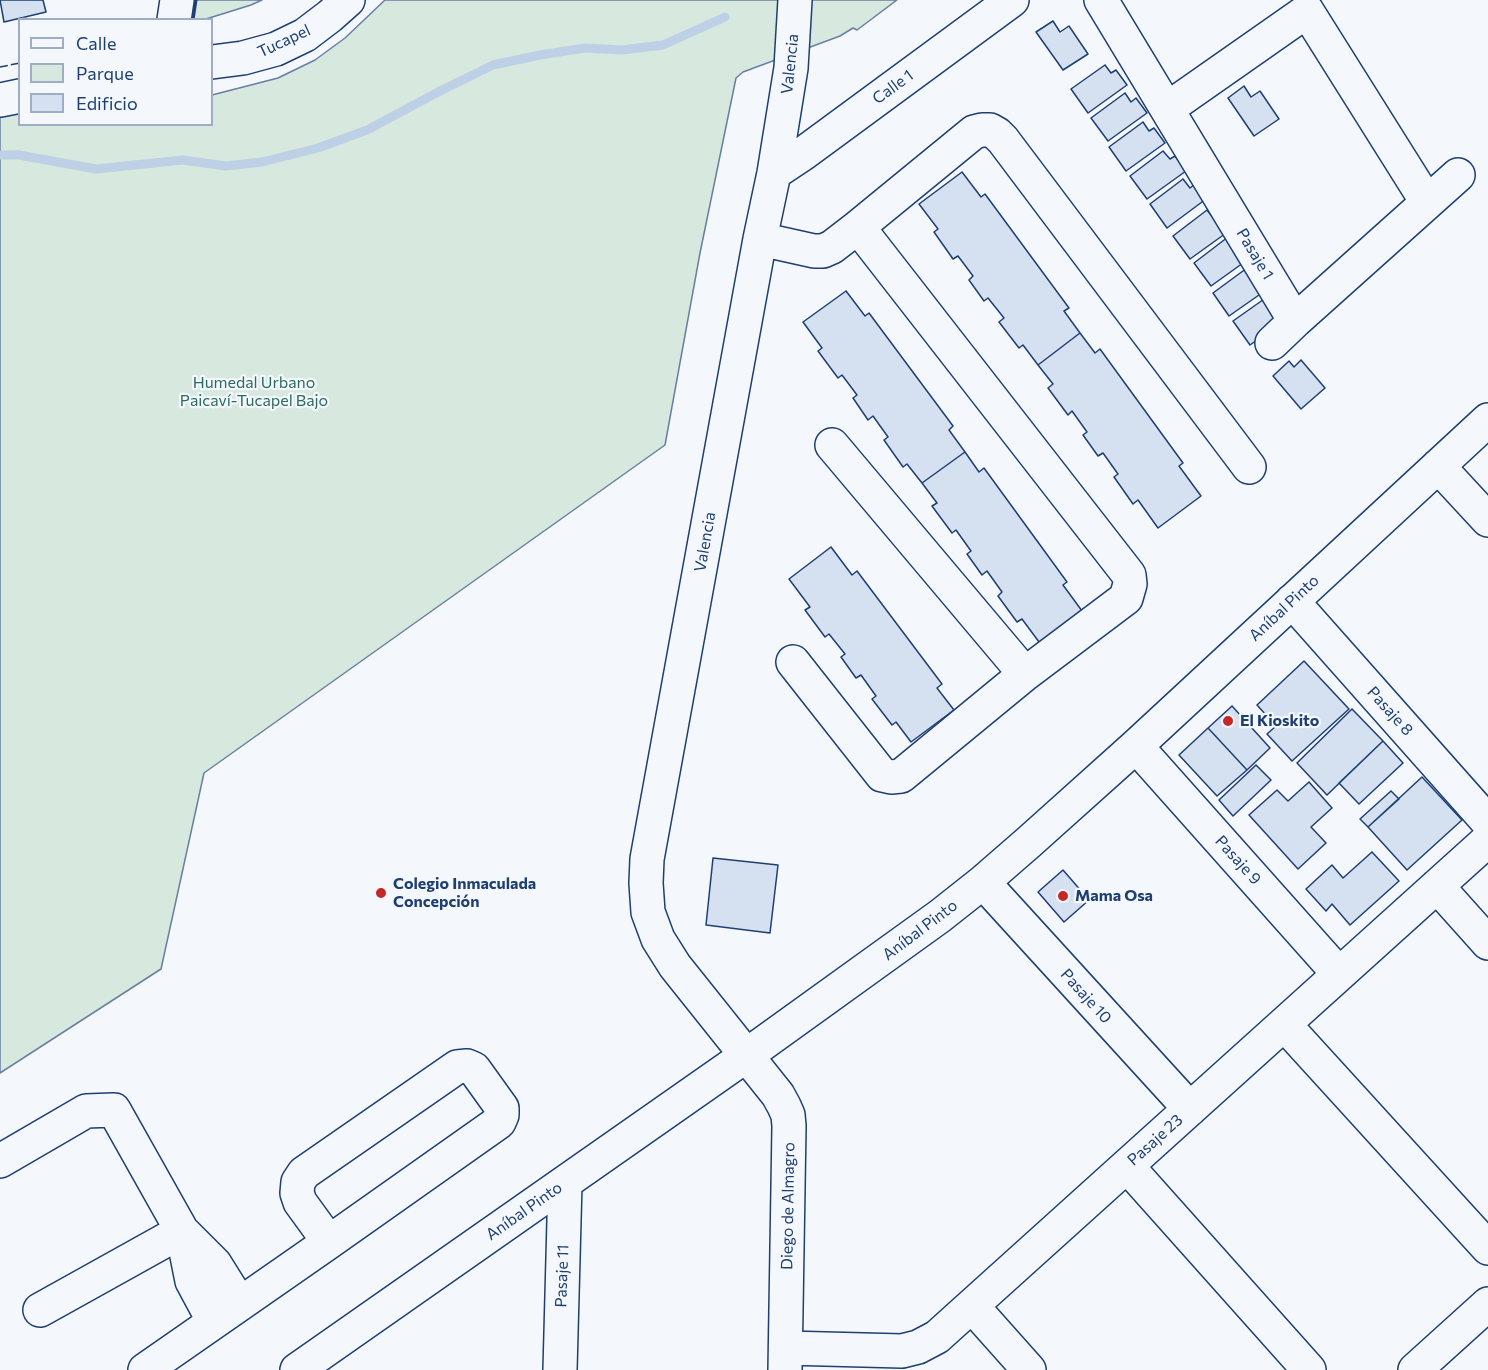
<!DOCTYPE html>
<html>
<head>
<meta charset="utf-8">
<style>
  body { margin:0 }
  #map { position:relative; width:1488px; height:1370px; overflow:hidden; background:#f4f7fb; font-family:Commissioner,sans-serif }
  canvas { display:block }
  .legend { position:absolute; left:18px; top:18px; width:195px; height:108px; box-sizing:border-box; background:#f4f7fb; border:2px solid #9eadc5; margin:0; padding:8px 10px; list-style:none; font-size:18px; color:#1d3f73 }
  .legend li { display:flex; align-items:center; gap:12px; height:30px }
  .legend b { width:30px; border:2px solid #9eadc5 }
</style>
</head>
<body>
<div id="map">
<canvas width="1488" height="1370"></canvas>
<ul class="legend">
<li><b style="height:8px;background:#f4f7fb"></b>Calle</li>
<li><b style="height:16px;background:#d7e8df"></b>Parque</li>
<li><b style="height:16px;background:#d5e0f0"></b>Edificio</li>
</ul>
</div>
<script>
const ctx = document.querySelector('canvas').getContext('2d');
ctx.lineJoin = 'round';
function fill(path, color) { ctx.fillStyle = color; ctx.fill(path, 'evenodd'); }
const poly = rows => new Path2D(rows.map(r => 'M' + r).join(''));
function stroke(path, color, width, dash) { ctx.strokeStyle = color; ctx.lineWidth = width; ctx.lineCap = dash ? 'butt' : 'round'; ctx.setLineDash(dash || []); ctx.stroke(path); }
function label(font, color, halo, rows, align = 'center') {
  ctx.font = font + ' Commissioner,sans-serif'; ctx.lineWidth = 4.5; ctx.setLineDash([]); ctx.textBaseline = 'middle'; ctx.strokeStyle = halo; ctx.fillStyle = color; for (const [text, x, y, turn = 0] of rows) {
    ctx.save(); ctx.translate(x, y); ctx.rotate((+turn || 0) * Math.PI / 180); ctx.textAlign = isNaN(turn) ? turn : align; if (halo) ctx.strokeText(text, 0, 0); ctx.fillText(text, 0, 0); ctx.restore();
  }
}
const green = poly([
  [196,0,262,0,251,5,206,19,193,19,196,0],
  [385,0,897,0,857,30,853,28,840,36,743,72,736,78,700,253,665,445,204,773,161,969,0,1073,0,107,19,104,20,124,212,124,212,95,278,78,315,60,345,38,385,0]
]);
fill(green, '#d7e8df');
stroke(green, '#687fa3', 1.5);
stroke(poly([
  [0,155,19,155,96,169,183,160,226,166,262,162,318,148,367,130,442,90,493,65,540,55,585,48,622,50,663,45,725,17]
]), '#bed0e5', 9);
const building = poly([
  [0,0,43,0,46,12,4,22,0,0],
  [1053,21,1060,32,1069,26,1088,54,1063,70,1036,32,1053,21],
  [1105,65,1111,73,1116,70,1127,85,1088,113,1071,89,1105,65],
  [1244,86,1251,97,1260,91,1279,119,1254,136,1228,98,1244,86],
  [1125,93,1131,102,1136,98,1147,113,1108,141,1091,118,1125,93],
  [1143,122,1149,131,1154,128,1165,143,1126,171,1109,147,1143,122],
  [1163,151,1170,159,1175,156,1186,171,1147,199,1130,176,1163,151],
  [962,172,981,197,985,194,1069,308,1064,311,1080,333,1038,365,1023,345,1019,348,999,322,1004,318,988,298,984,301,969,280,973,276,958,256,953,259,934,232,938,229,919,204,962,172],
  [1183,179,1190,188,1195,184,1206,199,1167,228,1150,204,1183,179],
  [1207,210,1214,219,1219,216,1229,231,1190,259,1173,236,1207,210],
  [1228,237,1250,258,1211,286,1194,263,1228,237],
  [1247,268,1269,288,1229,316,1213,293,1247,268],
  [846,291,865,316,869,313,953,426,949,430,965,452,922,483,907,464,903,467,884,440,888,437,873,416,868,420,853,398,857,395,842,375,838,378,818,351,822,348,803,322,846,291],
  [1267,297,1289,317,1250,345,1233,321,1267,297],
  [1080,333,1095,353,1100,349,1183,463,1179,466,1201,496,1158,528,1138,500,1133,504,1114,477,1118,474,1103,453,1098,456,1083,435,1087,432,1072,411,1068,415,1048,388,1053,384,1038,365,1080,333],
  [1301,360,1325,388,1301,409,1273,376,1289,361,1294,367,1301,360],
  [965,452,979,472,984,468,1067,582,1063,585,1085,615,1042,646,1022,619,1017,622,998,596,1002,592,987,571,982,575,967,554,971,551,956,530,952,533,932,506,937,503,922,483,965,452],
  [831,547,852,575,857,571,942,684,937,688,954,710,911,742,896,722,892,725,872,699,876,696,861,675,856,678,841,657,845,654,829,634,825,637,805,610,810,607,789,579,831,547],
  [1304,661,1349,709,1292,761,1267,734,1276,726,1257,705,1304,661],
  [1232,706,1270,748,1247,770,1208,728,1232,706],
  [1352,709,1383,741,1327,795,1297,763,1352,709],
  [1208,728,1247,770,1217,796,1179,755,1208,728],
  [1383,741,1403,763,1359,804,1339,783,1383,741],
  [1256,765,1271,780,1233,816,1219,800,1256,765],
  [1422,777,1462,820,1407,870,1368,827,1422,777],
  [1309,782,1332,808,1311,827,1326,843,1298,869,1249,815,1277,790,1288,801,1309,782],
  [1391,791,1399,799,1368,827,1360,819,1391,791],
  [1372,852,1399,881,1350,925,1332,904,1326,911,1306,889,1332,865,1343,878,1372,852],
  [713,858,778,865,770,933,706,925,713,858],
  [1063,870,1089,900,1064,922,1038,892,1063,870]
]);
fill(building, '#d5e0f0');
stroke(building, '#1d3f73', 1.5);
const minor = poly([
  [1101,0,1295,321,1458,175],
  [174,20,177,0],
  [212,62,243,58,276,49,305,35,330,16,348,0],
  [0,100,20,96],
  [1167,109,1307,11,1427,202],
  [774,173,804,153,1012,0],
  [760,239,814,251,823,251,832,247,858,227,974,132,982,130,990,130,997,134,1003,140,1249,467],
  [1272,343,1295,321],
  [832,445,1025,674],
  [1438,466,1488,520],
  [1292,601,1488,822],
  [793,662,882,775,891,777,901,776,1025,674,1126,598,1130,584,1129,575,858,227],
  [1136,746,1339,974],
  [983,882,1190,1109],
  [1437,886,1488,943],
  [1284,1024,1488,1248],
  [0,1161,86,1111,114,1110,182,1231,215,1264,240,1304],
  [1127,1166,1309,1370],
  [182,1231,192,1281,214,1322],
  [972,1306,1029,1370],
  [40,1310,182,1231],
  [786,1348,902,1351,918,1347,937,1337,1488,840],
  [145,1370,329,1242,499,1122,502,1115,502,1108,474,1069,467,1066,457,1067,304,1173,298,1182,297,1193,300,1202,329,1242],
  [297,1370,747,1055,940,916,983,882,1029,842,1136,746,1488,420],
  [560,1370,565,1183],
  [785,1370,789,1126,788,1115,784,1106,778,1095,675,966,658,939,648,912,646,883,647,859,760,239,774,173,791,68,795,0],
  [1415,1370,1488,1304]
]);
stroke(minor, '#1d3f73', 36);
stroke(poly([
  [24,17,24,20]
]), '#5e769c', 4, [4.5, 3]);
stroke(minor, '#f4f7fb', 33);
stroke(poly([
  [0,67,20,63]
]), '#1d3f73', 1.5, [8, 3]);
stroke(poly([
  [193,20,196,0]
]), '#1d3f73', 3);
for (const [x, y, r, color] of [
  [1228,721,6,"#c62828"],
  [381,893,6,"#c62828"],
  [1063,896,6,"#c62828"]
]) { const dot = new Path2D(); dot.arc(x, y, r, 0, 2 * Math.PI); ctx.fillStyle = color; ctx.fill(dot); stroke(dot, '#f4f7fb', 2); }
label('16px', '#1d3f73', '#f4f7fb', [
  ["Tucapel",284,41,-25],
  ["Valencia",790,64,-84],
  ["Calle 1",893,87,-36],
  ["Pasaje 1",1255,254,59],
  ["Valencia",705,542,-80],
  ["Aníbal Pinto",1284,608,-43],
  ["Pasaje 8",1390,711,48],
  ["Pasaje 9",1238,860,48],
  ["Aníbal Pinto",920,930,-37],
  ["Pasaje 10",1086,996,48],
  ["Pasaje 23",1155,1140,-42],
  ["Diego de Almagro",788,1206,-89],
  ["Aníbal Pinto",524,1211,-35],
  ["Pasaje 11",562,1276,-88]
]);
label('16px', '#2c6c60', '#f4f7fb', [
  ["Humedal Urbano",254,383],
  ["Paicaví-Tucapel Bajo",254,401]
]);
label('bold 16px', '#1d3f73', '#f4f7fb', [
  ["El Kioskito",1240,721],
  ["Colegio Inmaculada",393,884],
  ["Concepción",393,902],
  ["Mama Osa",1075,896]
], 'left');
</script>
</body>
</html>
